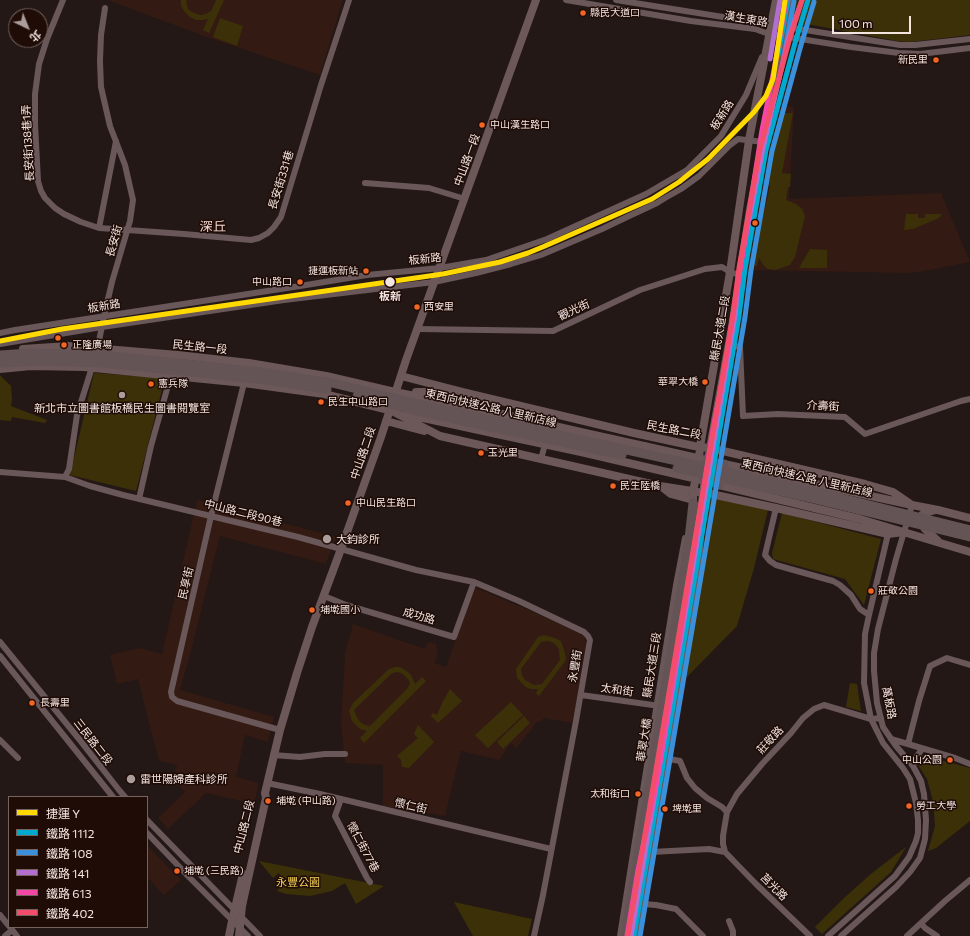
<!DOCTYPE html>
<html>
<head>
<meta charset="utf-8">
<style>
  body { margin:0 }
  #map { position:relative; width:970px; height:936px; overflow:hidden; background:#231815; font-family:Commissioner,"Noto Sans TC",sans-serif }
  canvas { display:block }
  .legend { position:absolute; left:8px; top:796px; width:140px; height:132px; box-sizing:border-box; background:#1f0c07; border:1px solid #74635e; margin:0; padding:5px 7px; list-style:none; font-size:12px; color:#f4e5e1 }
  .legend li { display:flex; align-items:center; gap:8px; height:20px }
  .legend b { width:20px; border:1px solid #74635e }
  .north { position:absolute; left:8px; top:8px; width:40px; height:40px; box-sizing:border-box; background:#1f0c07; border:1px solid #74635e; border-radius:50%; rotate:137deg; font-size:11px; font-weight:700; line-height:16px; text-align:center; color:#f4e5e1 }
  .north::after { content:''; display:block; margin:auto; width:14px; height:18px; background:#ab9d9a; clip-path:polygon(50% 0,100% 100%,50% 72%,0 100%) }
  .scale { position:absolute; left:832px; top:16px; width:79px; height:18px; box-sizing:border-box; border:2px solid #f4e5e1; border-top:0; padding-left:5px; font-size:12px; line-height:14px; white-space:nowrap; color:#f4e5e1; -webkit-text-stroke:3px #1f0c07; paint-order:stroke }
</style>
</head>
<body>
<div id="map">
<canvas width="970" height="936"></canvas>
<ul class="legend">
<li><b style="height:5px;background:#ffd900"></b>捷運 Y</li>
<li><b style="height:5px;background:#00a9ce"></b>鐵路 1112</li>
<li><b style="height:5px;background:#3a90db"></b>鐵路 108</li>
<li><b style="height:5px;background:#b36fd0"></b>鐵路 141</li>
<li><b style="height:5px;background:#f346a5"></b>鐵路 613</li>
<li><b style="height:5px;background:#f44d6c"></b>鐵路 402</li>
</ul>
<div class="north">北</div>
<div class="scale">100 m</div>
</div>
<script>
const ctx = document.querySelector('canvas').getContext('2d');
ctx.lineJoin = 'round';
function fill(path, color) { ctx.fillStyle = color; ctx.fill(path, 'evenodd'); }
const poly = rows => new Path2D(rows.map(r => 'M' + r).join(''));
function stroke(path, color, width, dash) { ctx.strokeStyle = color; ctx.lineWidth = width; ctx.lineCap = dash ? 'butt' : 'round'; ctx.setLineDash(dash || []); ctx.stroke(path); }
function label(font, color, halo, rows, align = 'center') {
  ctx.font = font + ' Commissioner,"Noto Sans TC",sans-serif'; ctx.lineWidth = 3; ctx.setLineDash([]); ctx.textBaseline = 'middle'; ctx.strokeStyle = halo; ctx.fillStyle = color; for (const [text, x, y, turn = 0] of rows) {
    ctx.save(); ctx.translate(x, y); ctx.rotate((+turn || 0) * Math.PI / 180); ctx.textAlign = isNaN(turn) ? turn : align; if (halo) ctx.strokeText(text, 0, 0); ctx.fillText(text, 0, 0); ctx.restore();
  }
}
fill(poly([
  [107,0,343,0,320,75,204,36],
  [784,106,794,107,789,199,941,193,970,262,919,272,909,273,747,270,782,113],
  [197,500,336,537,326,564,220,536,188,662,180,690,274,717,268,742,245,735,236,777,259,783,254,804,206,793,168,829,158,818,185,792,173,780,177,765,159,761,138,679,117,684,110,655,139,648,162,654],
  [474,587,552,620,584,636,586,643,573,723,544,718,540,722,536,722,532,729,516,748,511,743,499,760,461,751,445,816,383,806,383,765,345,763,344,753,341,722,345,653,353,624,425,649,428,642,436,644,438,655,434,663,446,667],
  [147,845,181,880,164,895,147,877]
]), '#331a13');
fill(poly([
  [181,0,187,0,186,2,188,9,194,13,200,15,206,14,211,11,216,0,224,0,209,33,203,30,208,19,202,20,196,20,190,17,185,12,181,6],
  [794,0,970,0,970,35,910,42,897,41,791,21],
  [220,18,243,26,237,46,213,37],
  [782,113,793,113,782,173,791,174,790,187,788,187,786,200,796,204,802,209,805,216,795,257,790,265,775,270,768,269,764,266,759,258,757,266,752,265,770,186,766,185],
  [906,214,918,214,918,218,925,218,925,214,942,214,939,218,913,229,904,230],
  [810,249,827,250,827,268,799,268],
  [94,373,165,378,136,491,70,475],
  [0,375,11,386,12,399,11,406,47,420,45,423,12,417,11,421,0,420],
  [711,498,768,510,754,568,737,626,687,677,682,677],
  [782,513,881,539,864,605,845,579,773,559,772,553],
  [544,635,555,638,561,641,565,653,566,660,539,696,536,693,538,689,530,689,526,687,517,678,516,669,538,637],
  [547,641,552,642,556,645,559,650,560,660,542,684,534,685,525,680,522,675,521,669,541,642],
  [395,667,400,667,408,672,411,675,415,684,422,677,426,681,364,743,360,738,367,731,360,729,352,721,349,711,353,703,389,669],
  [398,672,403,674,408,679,410,683,408,688,371,725,368,726,363,724,359,721,356,715,354,710,392,673],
  [850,683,857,684,861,711,846,707],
  [450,689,462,701,438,723,431,716,433,713,437,715,442,703],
  [511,702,523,715,488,748,475,735],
  [524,716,530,723,503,749,497,742],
  [418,725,434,742,409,768,402,767,401,760,397,756,418,738,414,734],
  [921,755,970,768,970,821,936,848,928,851,935,826,933,801,927,779,916,762],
  [906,847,891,872,822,934,815,927,844,898,872,873],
  [259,861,384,886,356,904,345,883,332,891,310,896,286,894,277,891,283,881,279,873,273,878],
  [454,902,532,919,528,936,473,936]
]), '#3c3009');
stroke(poly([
  [63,0,47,39,39,64,35,94,35,124,38,181,41,191,45,198,55,208,64,214,81,222,99,228,184,234,251,240,259,238,268,233,274,227,281,217,321,85,349,0],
  [566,0,691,21,755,29,769,34,851,47,899,53,920,54,970,48],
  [616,0,900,45,915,45,970,39],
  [365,183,429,188,465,199],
  [99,228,116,141],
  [418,329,553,331,640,290,705,269,722,267,730,272,740,275],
  [0,333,15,330,300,286,367,275,440,268,486,260,547,239,646,194,687,170,721,136,746,95,762,57],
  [0,344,102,327,284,300,434,282,476,273,511,264,541,255,602,229,627,217,657,203,665,198,681,189,699,176,730,145,738,139,763,142],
  [729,345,740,347,743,416,778,414,845,417,865,434,961,401,970,399],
  [97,351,104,316,112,282,130,221,133,200,125,165,110,126,101,87,100,61,101,35,105,8],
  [245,379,211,516,171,692,172,697,177,701,280,730],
  [541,459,546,441],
  [0,472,65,477,90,486,123,495,298,537,416,570,474,582,519,601,584,632,588,636,590,640,576,721,543,895,534,936],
  [65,477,69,469,77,415,93,364],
  [139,499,151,446,171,375],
  [776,508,765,555,770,561,776,565,790,569,833,581,840,585,851,595,860,609,869,615],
  [324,596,346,605,454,637,474,582],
  [0,642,79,739,119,790,125,797],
  [0,656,113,797],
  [581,695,660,706],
  [891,739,955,758,970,764],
  [0,740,18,758],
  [908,744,919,701,930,666,947,658,970,665],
  [273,755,300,757,325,754,345,754],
  [664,758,680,761,687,778,695,788,707,798,722,807,727,812],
  [913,766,915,759,922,749],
  [267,783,320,794,551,849],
  [341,799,335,816,367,878,370,882],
  [147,820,260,936],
  [147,833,190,878,248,936],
  [651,852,709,849,725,852],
  [725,852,723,844,723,836,727,812,737,794,762,764,791,733,803,718,814,709,824,705,871,719,881,718],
  [725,852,756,884,810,936],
  [643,904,656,905,676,909,703,936],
  [0,915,9,926],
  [729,921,733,931,733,936],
  [921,923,925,928,937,936],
  [10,927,17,936],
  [5,936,12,930],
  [620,936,644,784,676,585,685,538],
  [637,936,643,904,666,758,696,582,700,551,701,533],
  [828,936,895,876,909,857,916,841,918,833,918,820,916,803,910,779,903,768,883,743,871,719,864,683,865,634,869,615,888,534],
  [841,936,896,887,910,872,920,858,925,839,926,820,924,794,921,781,913,766,896,746,883,727,877,703,874,671,874,653,878,629,896,559,912,505],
  [907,936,945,901,970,880]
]), '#695759', 6);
stroke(poly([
  [23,349,68,346,178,355,249,363,326,376,395,392,502,414],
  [0,369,31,366,84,367,244,383,324,394,393,411],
  [401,376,463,392,634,433,694,446,710,448,865,484,893,492,912,505],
  [416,392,450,392],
  [390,410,440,436,660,486,711,494,776,508,888,534,904,532],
  [405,414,497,434],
  [386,421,424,431],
  [585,433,644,446],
  [724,464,912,505,938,510,970,518],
  [719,485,860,519,970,552],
  [662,487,671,494,693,500],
  [693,503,693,491,698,469,700,447,730,272,749,140,776,0],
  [702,503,706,470,732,327,750,210,763,142,786,36,787,18,790,0],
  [935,510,931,511,922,515,920,520,921,523,925,529,938,541],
  [229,936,232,921,243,874],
  [239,936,242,906,266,798,265,793,280,730,297,673,312,627,341,549,381,437,406,360,536,0]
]), '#6c5759', 8);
stroke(poly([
  [688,548,693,503],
  [694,549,702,503]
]), '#645455', 9);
stroke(poly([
  [502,414,585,433],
  [497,434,581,452,710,482],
  [644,446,715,462]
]), '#6c5759', 8);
stroke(poly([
  [0,355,30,353,103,355,260,372,332,383,414,403,813,491,970,530],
  [0,363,42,361,103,363,259,379,327,389],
  [357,396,413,410,622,455],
  [705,464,724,464],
  [677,468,811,498,970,537],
  [704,478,719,485],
  [625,936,688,548],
  [632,936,675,665]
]), '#645455', 9);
stroke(poly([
  [778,55,788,0],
  [634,936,739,316,745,269,766,150,795,43,808,0]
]), '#00a9ce', 5);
stroke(poly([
  [784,56,794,1],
  [640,936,745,317,751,270,772,151,801,45,814,2]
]), '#3a90db', 5);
stroke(poly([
  [770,59,780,0],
  [631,936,735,315,740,266,763,148,788,40,802,0]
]), '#b36fd0', 5);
stroke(poly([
  [627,936,638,870,657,780,713,429,724,372,762,130,774,70,786,1]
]), '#f346a5', 5);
stroke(poly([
  [628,935,733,315,739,268,760,149,789,41,802,0]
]), '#f44d6c', 5);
stroke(poly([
  [0,341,62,329,443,274,500,262,528,253,545,246,652,199,679,182,708,159,754,112,766,96,773,79,785,0]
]), '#ffd900', 5);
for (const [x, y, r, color] of [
  [583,13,3.5,"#f26522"],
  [936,60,3.5,"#f26522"],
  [482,125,3.5,"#f26522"],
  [755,223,3.5,"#f26522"],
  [366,271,3.5,"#f26522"],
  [300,282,3.5,"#f26522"],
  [390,282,5.5,"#f4e5e1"],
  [417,307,3.5,"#f26522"],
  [58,338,3.5,"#f26522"],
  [64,345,3.5,"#f26522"],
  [705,382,3.5,"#f26522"],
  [151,384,3.5,"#f26522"],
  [122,395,4,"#ab9d9a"],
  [321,402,3.5,"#f26522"],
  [481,453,3.5,"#f26522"],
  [613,486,3.5,"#f26522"],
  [348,503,3.5,"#f26522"],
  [327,539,5,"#ab9d9a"],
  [871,591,3.5,"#f26522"],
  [312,610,3.5,"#f26522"],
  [32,703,3.5,"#f26522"],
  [950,760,3.5,"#f26522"],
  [131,779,5,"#ab9d9a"],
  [638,794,3.5,"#f26522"],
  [268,801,3.5,"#f26522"],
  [909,806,3.5,"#f26522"],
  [665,809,3.5,"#f26522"],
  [177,871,3.5,"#f26522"]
]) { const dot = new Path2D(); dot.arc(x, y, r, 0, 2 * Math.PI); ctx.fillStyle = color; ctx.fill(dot); stroke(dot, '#1f0c07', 1.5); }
label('10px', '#f4e5e1', '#1f0c07', [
  ["縣民大道口",590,13],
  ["新民里",928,60,"right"],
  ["中山漢生路口",490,125],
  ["捷運板新站",358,271,"right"],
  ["中山路口",292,282,"right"],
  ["西安里",424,307],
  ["正隆廣場",72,345],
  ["華翠大橋",698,382,"right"],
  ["憲兵隊",158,384],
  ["民生中山路口",328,402],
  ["玉光里",488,453],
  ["民生陸橋",620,486],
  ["中山民生路口",356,503],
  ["莊敬公園",878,591],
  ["埔墘國小",320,610],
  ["長壽里",40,703],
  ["中山公園",942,760,"right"],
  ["太和街口",630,794,"right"],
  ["埔墘 (中山路)",276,801],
  ["勞工大學",916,806],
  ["埤墘里",672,809],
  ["埔墘 (三民路)",184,871]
], 'left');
label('11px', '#f4e5e1', '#1f0c07', [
  ["漢生東路",746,19,10],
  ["板新路",722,115,-58],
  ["長安街138巷1弄",28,143,-93],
  ["中山路一段",467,160,-70],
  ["長安街331巷",281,180,-73],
  ["長安街",114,241,-74],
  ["板新路",425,259,-6],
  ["板新路",104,306,-9],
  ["觀光街",574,310,-25],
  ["縣民大道二段",720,328,-80],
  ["民生路一段",200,347,6],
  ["介壽街",823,406,3],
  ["東西向快速公路 八里新店線",491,408,13],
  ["民生路二段",674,430,11],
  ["中山路二段",363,453,-71],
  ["東西向快速公路 八里新店線",807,478,13],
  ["中山路二段90巷",243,513,14],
  ["民享街",186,583,-77],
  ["成功路",419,616,16],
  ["縣民大道三段",652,665,-81],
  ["永豐街",575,666,-80],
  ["太和街",617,690,8],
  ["萬板路",889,703,79],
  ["華翠大橋",644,740,-81],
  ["莊敬路",770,740,-47],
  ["三民路二段",93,742,52],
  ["懷仁街",411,806,13],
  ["中山路二段",244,827,-76],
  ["懷仁街77巷",363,847,62],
  ["莒光路",774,887,45]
]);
label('bold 11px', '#f4e5e1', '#1f0c07', [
  ["板新",390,296]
]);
label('11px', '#f4e5e1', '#1f0c07', [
  ["新北市立圖書館板橋民生圖書閱覽室",122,408,"center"],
  ["大鈞診所",336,539],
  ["雷世陽婦產科診所",140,779]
], 'left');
label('11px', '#f6d259', '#1f0c07', [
  ["永豐公園",298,882]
]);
label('13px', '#f6d8cf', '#1f0c07', [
  ["深丘",213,227]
]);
</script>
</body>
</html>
